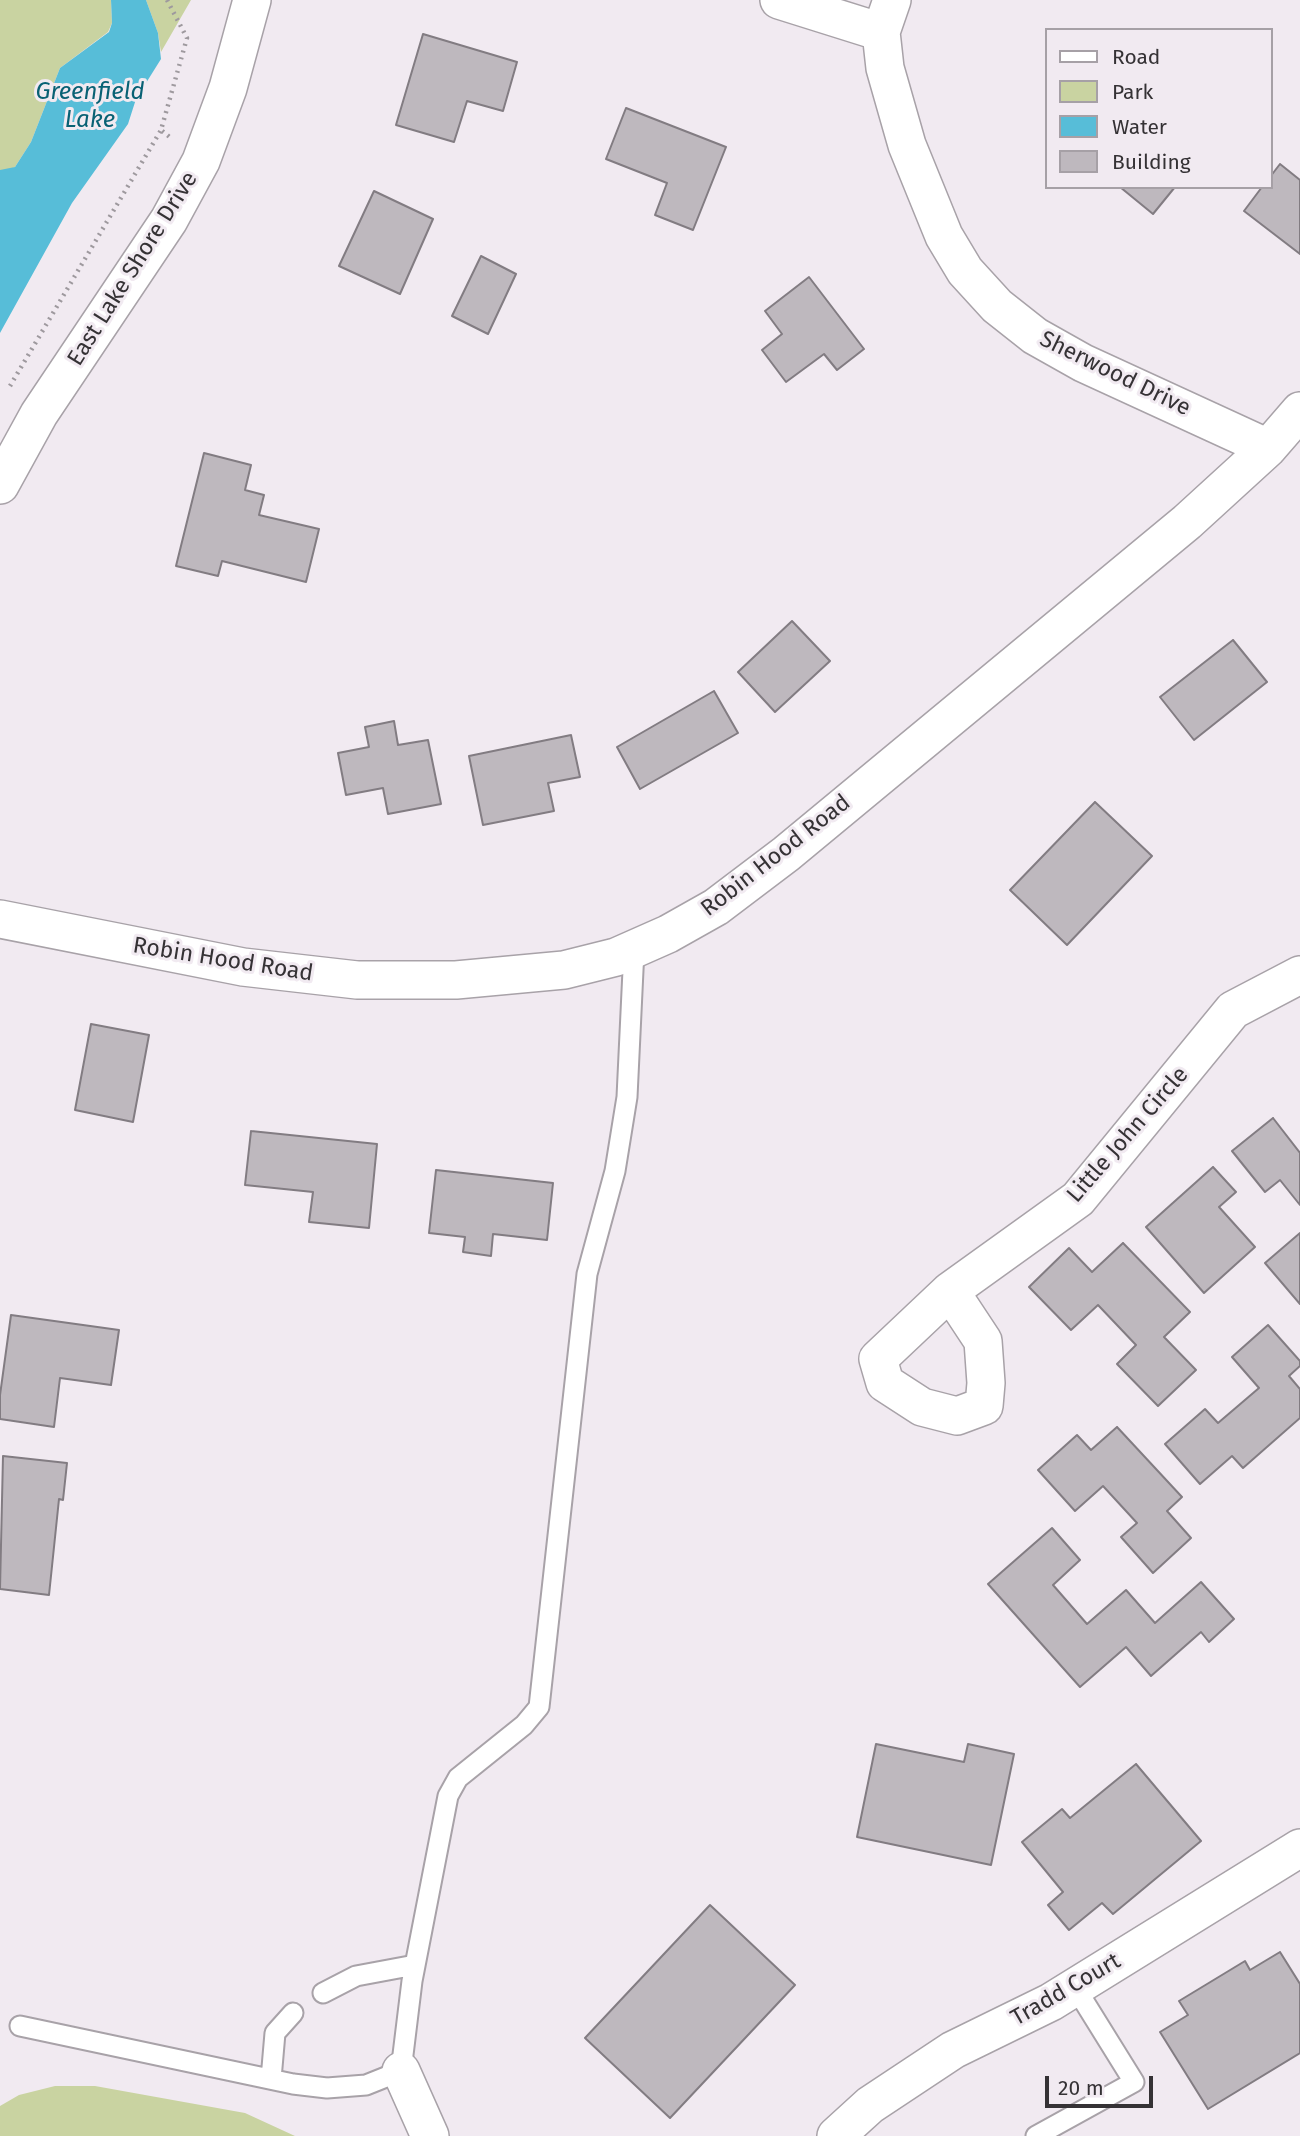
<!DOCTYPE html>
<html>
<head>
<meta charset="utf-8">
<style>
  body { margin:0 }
  #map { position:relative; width:1300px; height:2136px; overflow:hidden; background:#f1eaf1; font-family:"Fira Sans",sans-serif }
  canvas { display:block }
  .legend { position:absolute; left:1045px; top:28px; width:228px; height:161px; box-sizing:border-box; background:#f1eaf1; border:2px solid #a6a0a6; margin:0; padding:9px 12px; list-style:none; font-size:21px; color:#353235 }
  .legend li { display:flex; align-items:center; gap:14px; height:35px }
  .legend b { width:35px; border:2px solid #a6a0a6 }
  .scale { position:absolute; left:1045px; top:2076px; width:108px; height:32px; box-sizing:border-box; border:4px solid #353235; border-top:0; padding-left:9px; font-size:21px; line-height:24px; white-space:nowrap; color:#353235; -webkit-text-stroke:5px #f1eaf1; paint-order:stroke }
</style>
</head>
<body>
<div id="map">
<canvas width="1300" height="2136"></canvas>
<ul class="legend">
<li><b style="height:9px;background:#fff"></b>Road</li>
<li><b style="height:19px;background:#c9d3a1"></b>Park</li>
<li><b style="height:19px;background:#57bdd8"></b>Water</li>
<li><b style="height:19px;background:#beb8be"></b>Building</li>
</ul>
<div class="scale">20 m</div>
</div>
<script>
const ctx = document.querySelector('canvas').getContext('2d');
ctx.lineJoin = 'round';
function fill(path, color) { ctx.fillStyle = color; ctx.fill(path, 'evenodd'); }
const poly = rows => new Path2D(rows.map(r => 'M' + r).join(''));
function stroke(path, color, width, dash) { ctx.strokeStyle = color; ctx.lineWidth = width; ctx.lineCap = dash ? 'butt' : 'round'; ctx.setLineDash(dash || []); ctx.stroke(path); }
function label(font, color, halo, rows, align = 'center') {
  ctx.font = font + ' "Fira Sans",sans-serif'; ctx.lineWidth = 6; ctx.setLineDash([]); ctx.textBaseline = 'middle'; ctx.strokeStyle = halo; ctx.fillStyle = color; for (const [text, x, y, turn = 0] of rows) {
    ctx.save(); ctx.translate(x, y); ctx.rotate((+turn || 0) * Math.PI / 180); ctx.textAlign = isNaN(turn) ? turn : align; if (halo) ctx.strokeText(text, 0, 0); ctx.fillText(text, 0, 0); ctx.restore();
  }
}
fill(poly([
  [0,0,111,0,112,23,108,32,60,68,31,142,15,167,7,171,0,170],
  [146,0,191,0,161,52,158,33],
  [55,2086,95,2086,245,2113,295,2136,0,2136,0,2106,19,2095]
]), '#c9d3a1');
fill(poly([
  [111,0,146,0,158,33,161,59,136,99,128,124,72,203,0,333,0,170,15,167,31,142,60,68,109,32,112,23]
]), '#57bdd8');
const building = poly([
  [423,34,517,62,503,111,467,101,454,142,396,125,423,34],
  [626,108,726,147,693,230,655,215,667,183,606,159,626,108],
  [1280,164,1300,180,1300,254,1244,211,1262,187,1270,187,1270,177,1280,164],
  [1120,187,1175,187,1153,214,1120,187],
  [374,191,433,219,400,294,339,266,374,191],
  [481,256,516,274,488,334,452,316,481,256],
  [809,277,864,349,837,370,824,354,786,382,762,350,782,334,765,311,809,277],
  [204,453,251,465,245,490,264,495,259,515,319,529,306,582,222,561,218,576,176,566,204,453],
  [792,621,830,661,775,712,738,672,792,621],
  [1233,640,1267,682,1194,740,1160,697,1233,640],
  [714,691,738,733,640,789,617,747,714,691],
  [394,721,398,745,428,740,441,804,388,814,383,788,346,795,338,753,369,747,365,727,394,721],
  [571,735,580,777,548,783,554,811,483,825,469,756,571,735],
  [1095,802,1152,856,1067,945,1010,890,1095,802],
  [91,1024,149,1035,133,1122,75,1110,91,1024],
  [1273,1118,1300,1153,1300,1205,1280,1180,1265,1192,1232,1151,1273,1118],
  [251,1131,377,1144,369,1228,309,1222,313,1192,245,1185,251,1131],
  [1213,1167,1236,1192,1219,1207,1255,1247,1204,1293,1146,1227,1213,1167],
  [436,1170,553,1183,547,1240,493,1234,491,1256,463,1252,465,1237,429,1233,436,1170],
  [1300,1233,1300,1304,1265,1263,1300,1233],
  [1123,1243,1190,1312,1164,1337,1196,1370,1158,1406,1117,1364,1136,1345,1098,1305,1071,1330,1029,1287,1069,1248,1092,1272,1123,1243],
  [11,1315,119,1330,111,1385,60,1378,54,1427,0,1419,0,1395,11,1315],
  [1268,1325,1300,1361,1300,1366,1289,1376,1300,1389,1300,1418,1243,1468,1232,1456,1200,1484,1165,1444,1205,1409,1218,1423,1259,1388,1232,1357,1268,1325],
  [1117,1427,1182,1497,1167,1511,1191,1538,1153,1573,1121,1537,1137,1523,1103,1486,1075,1511,1038,1470,1077,1435,1091,1450,1117,1427],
  [3,1456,67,1463,63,1500,59,1499,49,1595,0,1589,3,1456],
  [1052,1528,1080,1560,1053,1585,1087,1624,1126,1590,1155,1623,1201,1582,1234,1619,1209,1642,1201,1632,1151,1676,1126,1647,1080,1687,988,1584,1052,1528],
  [876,1744,964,1762,968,1744,1014,1754,991,1865,857,1837,876,1744],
  [1136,1764,1201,1841,1113,1914,1102,1903,1069,1930,1048,1905,1063,1892,1022,1842,1062,1809,1070,1818,1136,1764],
  [710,1905,795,1985,670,2118,585,2038,710,1905],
  [1280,1952,1300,1984,1300,2053,1208,2109,1160,2032,1188,2015,1179,2001,1245,1961,1250,1970,1280,1952]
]);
fill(building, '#beb8be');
stroke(building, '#827c82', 2);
const lane = poly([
  [323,1993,356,1976,415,1965],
  [20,2026,293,2084,327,2088,366,2085,401,2071,412,1981,448,1796,458,1778,524,1725,539,1707,587,1274,615,1171,627,1097,634,949],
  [271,2079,275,2033,293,2013],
  [1036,2136,1134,2082,1075,1987]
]);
const street = poly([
  [779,0,881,32],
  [892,0,881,32,885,68,907,145,944,236,965,271,997,306,1035,336,1083,363,1268,448],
  [0,485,39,414,169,220,201,161,228,88,252,0],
  [0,919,243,967,357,980,456,980,564,970,616,957,668,934,716,907,786,854,1187,522,1268,448,1300,411],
  [950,1291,1078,1199,1233,1010,1300,975],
  [950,1291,983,1341,986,1383,984,1406,957,1416,922,1407,885,1383,878,1359,950,1291],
  [401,2071,430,2136],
  [836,2136,870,2105,953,2050,1051,2002,1300,1848]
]);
stroke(lane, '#a8a2a8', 23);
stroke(street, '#a8a2a8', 40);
stroke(poly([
  [167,0,187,38,161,130,172,139],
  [10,386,161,130]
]), '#9e999e', 4.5, [2, 5]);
stroke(lane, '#fff', 19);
stroke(street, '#fff', 37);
label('23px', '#353235', '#f1eaf1', [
  ["East Lake Shore Drive",133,269,-58],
  ["Sherwood Drive",1115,374,26],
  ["Robin Hood Road",776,856,-38],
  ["Robin Hood Road",223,960,9],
  ["Little John Circle",1128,1135,-49],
  ["Tradd Court",1066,1990,-30]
]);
label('italic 24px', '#086174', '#f1eaf1', [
  ["Greenfield",90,92],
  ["Lake",90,120]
]);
</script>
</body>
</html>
